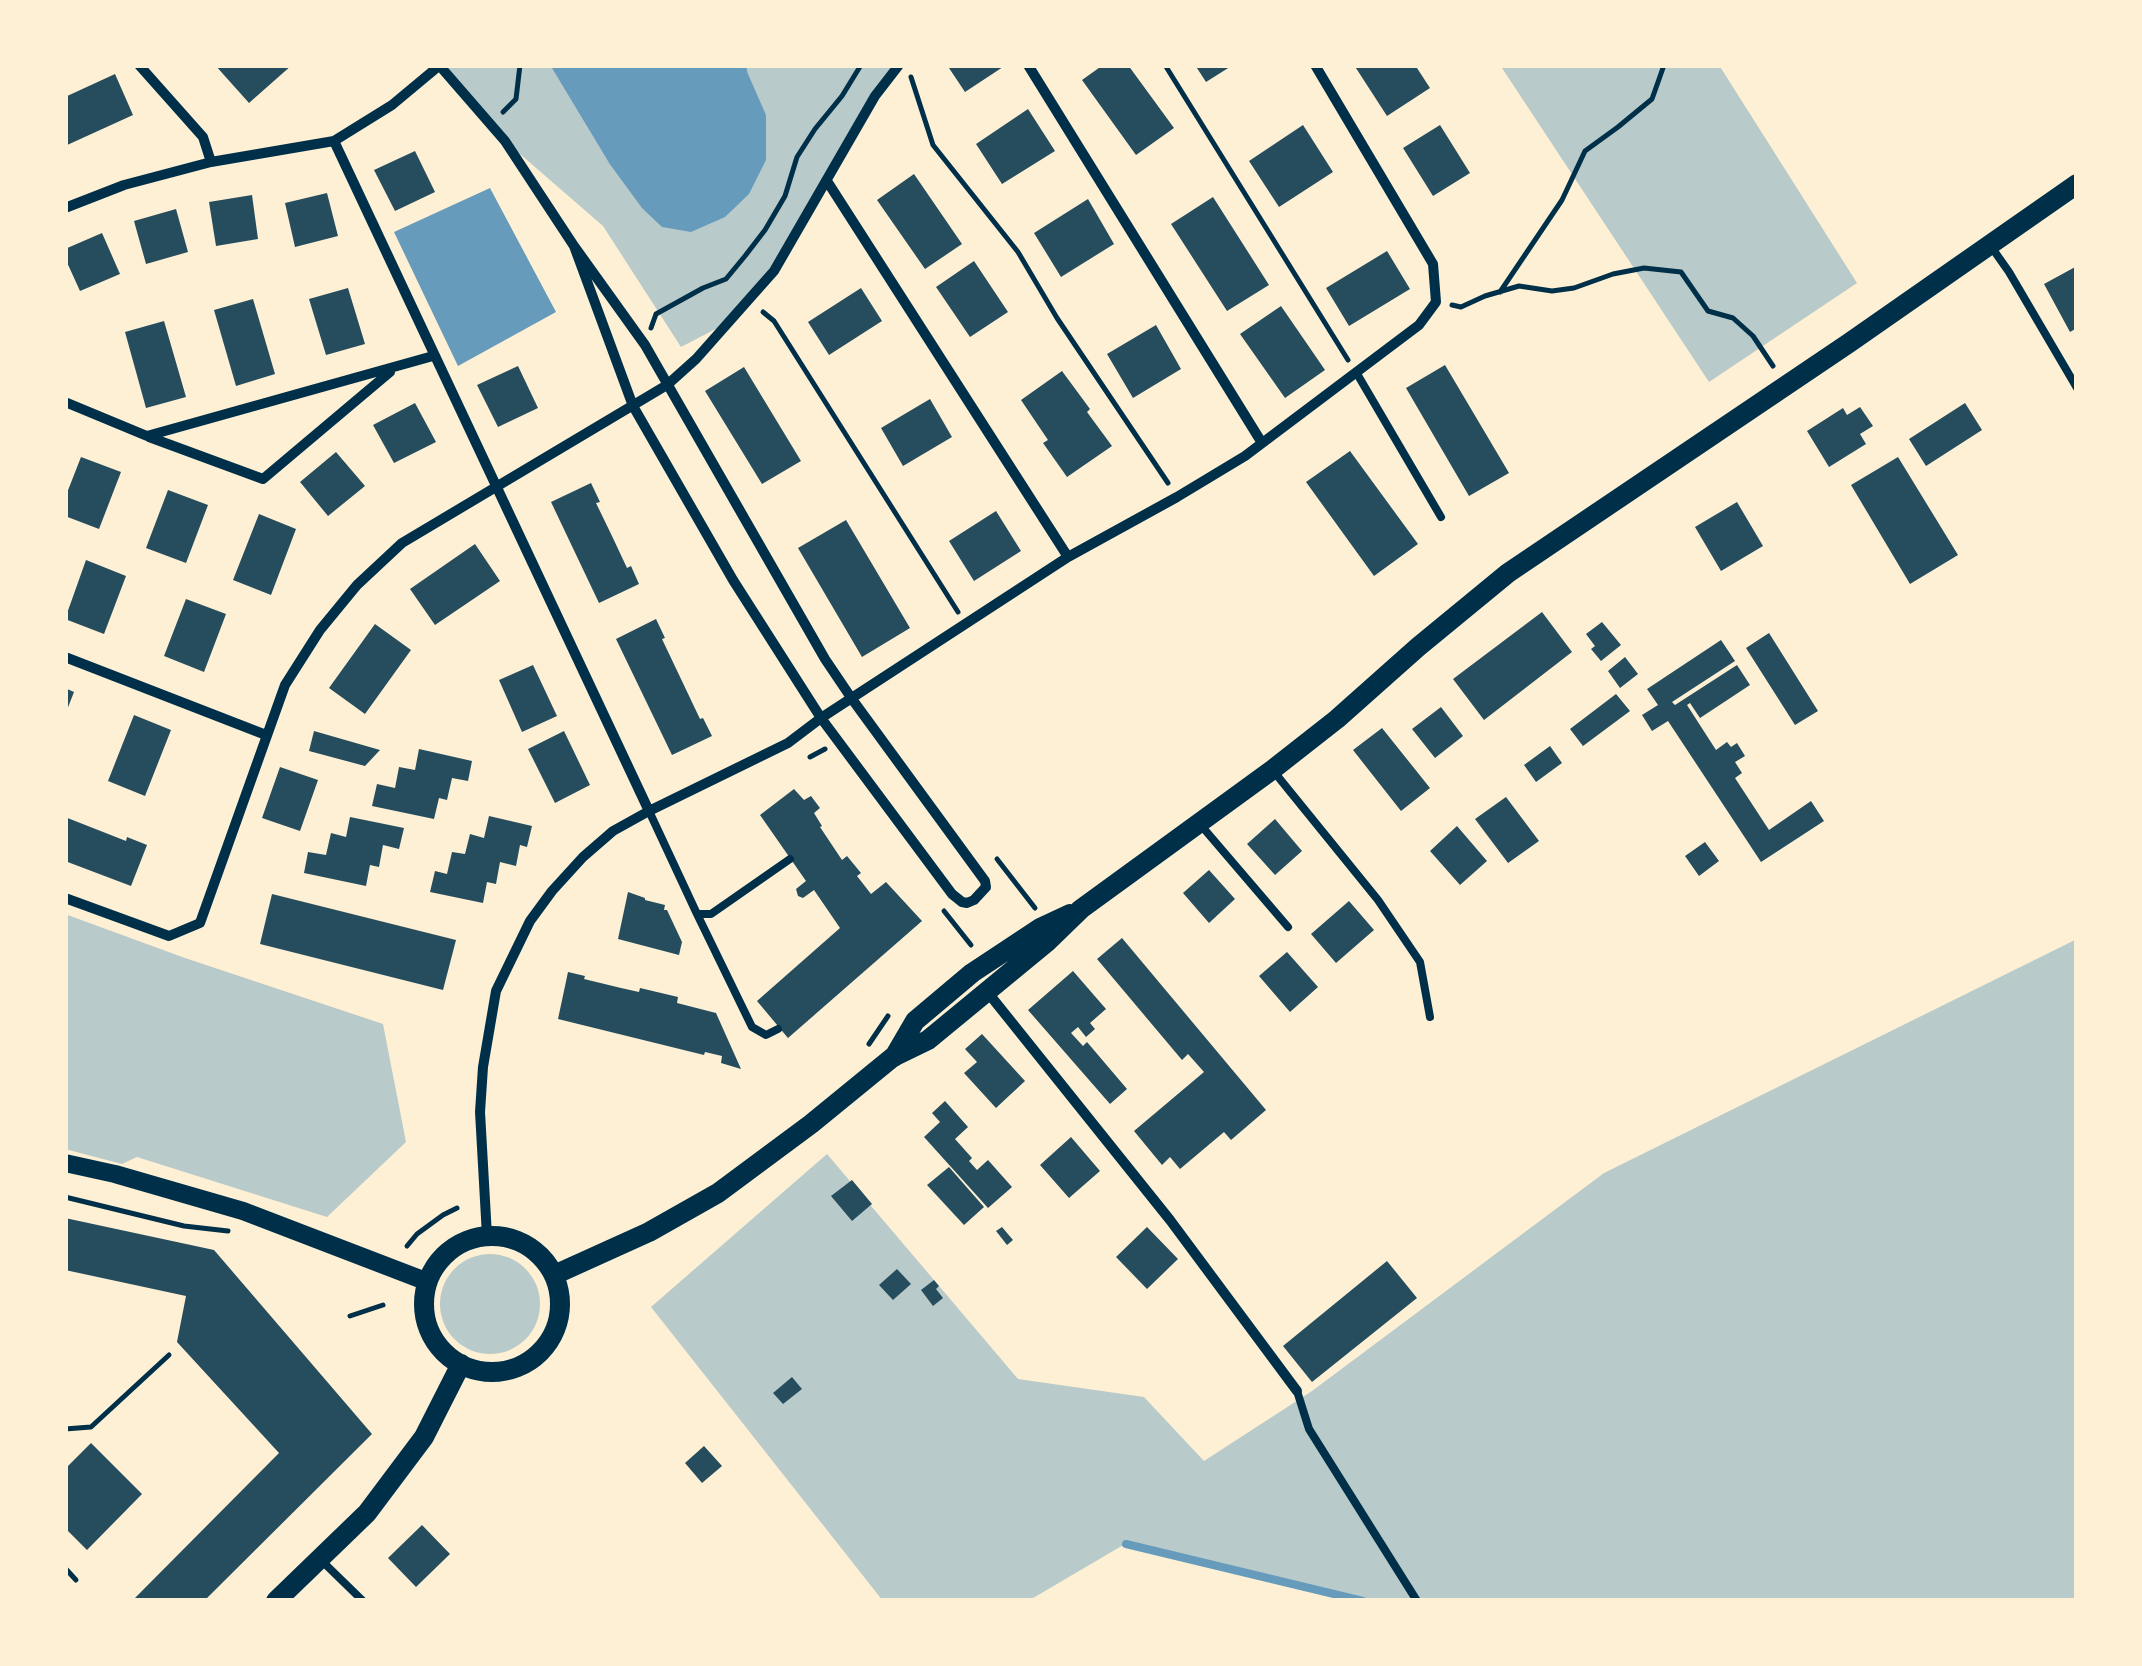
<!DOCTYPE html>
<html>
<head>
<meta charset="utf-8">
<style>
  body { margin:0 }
  #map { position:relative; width:2142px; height:1666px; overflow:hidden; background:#fdf0d5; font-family:"Archivo Narrow",sans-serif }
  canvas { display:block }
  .frame { position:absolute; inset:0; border:68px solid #fdf0d5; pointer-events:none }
</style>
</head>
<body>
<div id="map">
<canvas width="2142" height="1666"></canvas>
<div class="frame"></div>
</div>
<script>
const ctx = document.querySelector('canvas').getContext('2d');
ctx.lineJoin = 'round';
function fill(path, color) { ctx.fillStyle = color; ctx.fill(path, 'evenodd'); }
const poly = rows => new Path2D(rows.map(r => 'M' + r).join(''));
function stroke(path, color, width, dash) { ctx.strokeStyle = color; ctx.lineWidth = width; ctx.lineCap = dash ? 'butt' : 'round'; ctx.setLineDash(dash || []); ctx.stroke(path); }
fill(poly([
  [440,65,550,65,609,163,748,74,746,65,899,65,774,271,731,321,681,347,603,226,505,141],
  [1500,65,1719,65,1857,283,1709,382],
  [65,914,185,958,383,1024,406,1142,327,1217,137,1157,122,1164,65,1149],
  [2077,939,2077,1601,1359,1601,1125,1544,1028,1601,883,1601,651,1307,827,1154,1018,1379,1144,1397,1204,1461,1312,1391,1604,1173],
  '440 1304a50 50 0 1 1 100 0a50 50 0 1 1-100 0Z'
]), '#b9caca');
fill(poly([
  [550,65,746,65,748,74,766,115,766,160,749,194,725,217,691,232,662,227,642,208,609,163],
  [490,188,556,312,458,366,394,232]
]), '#669bbc');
stroke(poly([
  [1126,1544,1363,1601]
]), '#669bbc', 8);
fill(poly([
  [215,65,292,65,249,103],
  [947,65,1006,65,965,92],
  [1103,65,1128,65,1174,128,1136,155,1082,80],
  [1195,65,1233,65,1206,82],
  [1354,65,1415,65,1430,88,1387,116],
  [115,74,133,115,65,146,65,97],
  [1028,109,1055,151,1002,184,976,144],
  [1303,125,1333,172,1279,207,1249,161],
  [1440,125,1470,173,1433,196,1403,148],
  [415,151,435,192,395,211,374,170],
  [914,174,962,244,925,269,877,200],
  [327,193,338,236,295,247,285,203],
  [252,195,258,239,216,246,209,202],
  [1213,197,1269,285,1227,311,1171,224],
  [1088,199,1114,244,1061,277,1034,233],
  [176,209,188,252,146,264,134,221],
  [102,233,120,274,80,291,65,258,65,249],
  [1387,251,1410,289,1349,326,1326,288],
  [974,261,1008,312,970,337,936,287],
  [2077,266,2077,328,2070,332,2044,284],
  [348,288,365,344,326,355,309,299],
  [861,288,882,321,829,355,808,322],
  [253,299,275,374,236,386,214,310],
  [1281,306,1325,370,1285,398,1240,334],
  [164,321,186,397,146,408,125,332],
  [1156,325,1181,369,1133,398,1107,354],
  [1445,365,1509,473,1469,496,1406,388],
  [518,366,538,408,498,427,477,385],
  [744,367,801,461,762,484,705,391],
  [1062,371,1090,409,1087,412,1112,446,1067,477,1043,443,1048,440,1021,400],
  [930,399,952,437,903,466,881,428],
  [415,403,436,442,394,463,373,425],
  [1965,403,1982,430,1926,466,1909,439],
  [1860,407,1873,426,1860,434,1866,444,1829,467,1807,431,1843,408,1847,415],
  [1350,451,1418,544,1374,576,1306,482],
  [336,452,365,486,328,516,300,482],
  [81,457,121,472,99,529,65,516,65,498],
  [1898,457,1958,555,1910,584,1851,485],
  [591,483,600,502,596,503,612,536,627,568,631,566,639,584,599,603,551,502],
  [168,490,208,505,186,563,146,548],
  [1737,502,1763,546,1721,571,1695,527],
  [996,511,1021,551,974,581,949,541],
  [259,514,296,529,271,595,233,580],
  [846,520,910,628,862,657,798,548],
  [475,544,500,581,435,625,410,589],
  [86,560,126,576,104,634,65,619],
  [186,599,226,614,204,672,164,656],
  [1542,612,1572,652,1484,720,1453,679],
  [656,619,665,638,662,639,700,719,703,718,712,736,672,755,616,639],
  [1602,622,1621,645,1601,661,1591,649,1595,646,1586,634],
  [375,624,411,650,365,714,329,688],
  [1769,633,1818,711,1795,725,1746,648],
  [1721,640,1735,661,1672,702,1675,705,1737,665,1750,685,1700,718,1690,703,1687,705,1716,750,1727,742,1731,747,1737,743,1745,756,1735,762,1742,773,1735,778,1769,830,1811,801,1824,821,1761,862,1668,721,1652,731,1642,715,1658,705,1647,689],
  [1625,657,1638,674,1620,688,1608,671],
  [533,665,557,716,522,732,499,680],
  [65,688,74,692,65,715],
  [1616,694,1630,711,1583,746,1570,729],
  [1441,707,1463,736,1435,758,1412,729],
  [134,715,171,730,145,796,108,781],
  [1382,728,1430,788,1401,811,1353,750],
  [314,731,380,750,365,766,309,751],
  [564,731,590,785,555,803,528,749],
  [1550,746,1562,763,1536,782,1524,765],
  [419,749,472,761,468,781,452,778,447,800,439,798,434,819,372,806,377,784,395,788,399,767,415,770],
  [280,767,318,780,300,831,262,818],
  [794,789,804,800,811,796,820,808,814,813,822,826,820,827,842,860,847,856,861,873,857,876,871,894,886,882,922,921,788,1038,757,1001,840,928,814,890,803,898,798,896,796,889,806,881,760,815],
  [1506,797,1539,841,1508,863,1475,819],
  [489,816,532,826,527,847,520,845,516,866,500,862,496,884,487,882,483,903,430,892,435,871,447,874,452,852,465,854,470,834,484,838],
  [65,817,126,841,127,837,147,845,131,886,65,861],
  [350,817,404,828,399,849,383,845,379,867,370,865,366,886,304,873,308,852,326,855,331,833,346,837],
  [1275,819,1302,851,1275,875,1247,844],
  [1457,826,1487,861,1460,885,1430,851],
  [1705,842,1719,861,1699,876,1685,856],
  [1209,870,1235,899,1209,923,1183,893],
  [628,892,645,898,645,900,665,905,664,910,667,910,682,942,679,955,618,939],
  [272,894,456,940,443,990,260,944],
  [1349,901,1374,930,1336,963,1311,934],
  [1122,938,1266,1110,1231,1140,1224,1132,1180,1169,1170,1157,1162,1165,1134,1131,1204,1072,1188,1054,1182,1060,1097,959],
  [1287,952,1318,987,1290,1012,1259,976],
  [1073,971,1106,1009,1090,1023,1095,1029,1086,1037,1078,1027,1071,1033,1083,1046,1087,1042,1127,1089,1110,1104,1028,1010],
  [568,972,585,976,584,979,621,988,639,992,640,988,678,997,677,1003,716,1013,741,1069,721,1063,722,1056,705,1052,704,1055,558,1019],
  [982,1034,1025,1081,996,1108,964,1073,977,1062,965,1049],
  [945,1101,968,1127,955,1139,972,1158,969,1161,977,1170,988,1160,1012,1187,988,1208,924,1137,940,1122,932,1113],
  [1071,1137,1100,1171,1069,1198,1040,1165],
  [949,1167,984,1207,964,1225,927,1185],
  [852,1180,872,1204,852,1221,831,1196],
  [65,1218,214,1250,372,1434,204,1601,132,1601,279,1453,177,1342,186,1296,65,1270],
  [1002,1227,1013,1240,1007,1245,996,1231],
  [1147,1227,1178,1259,1147,1289,1116,1257],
  [1387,1261,1417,1298,1312,1382,1283,1346],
  [897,1269,911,1284,893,1300,879,1285],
  [934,1280,939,1286,936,1289,943,1298,933,1306,921,1290],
  [792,1377,802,1389,783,1404,773,1393],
  [91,1443,142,1494,87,1550,65,1528,65,1469],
  [704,1446,722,1466,702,1483,685,1463],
  [422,1525,450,1554,416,1587,388,1558]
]), '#264d5e');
stroke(poly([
  [1165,65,1348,360],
  [911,77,933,145,1018,252,1057,318,1168,483],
  [503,112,516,99,520,65],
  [1500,292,1562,200,1585,151,1618,127,1652,99,1663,68,1661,65],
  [1452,305,1461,307,1485,296,1519,286,1552,291,1574,288,1613,274,1644,268,1681,272,1708,311,1733,318,1753,336,1773,366],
  [763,312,774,321,958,612],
  [651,328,656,314,703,288,726,279,745,256,765,230,785,196,797,157,815,129,842,96,861,65],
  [810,757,825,749],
  [997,859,1035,908],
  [944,911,971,945],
  [869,1044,888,1016],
  [65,1197,184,1226,228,1231],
  [407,1246,417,1234,443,1215,457,1208],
  [350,1316,383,1305],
  [65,1429,91,1427,169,1355],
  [65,1568,76,1580]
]), '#003049', 5);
stroke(poly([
  [1990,245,2009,272,2077,388],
  [1356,372,1441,517],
  [1275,773,1378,900,1420,962,1430,1017],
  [649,811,697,914,711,914,790,859],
  [1199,823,1288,927],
  [697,914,752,1027,766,1035,778,1029],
  [1297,1391,1309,1429,1417,1601],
  [323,1562,363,1601]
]), '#003049', 8);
stroke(poly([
  [139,65,203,137,211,162],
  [439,65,505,141,574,246,645,345,825,659,852,699,985,881,986,887,974,900,967,903,962,902,952,894,821,718,733,580,633,406,574,246],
  [1028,65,1262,443],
  [334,141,649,811],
  [827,181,1068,557],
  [65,208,124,185,211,162,334,141,392,105,440,65],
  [65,402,147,436,433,356],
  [149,437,263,479,390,372],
  [65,657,266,735],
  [65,898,169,936,200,923,285,685,320,630,357,585,402,543,667,385,696,359,774,271,875,96,899,65],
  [985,989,1170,1220,1297,1391],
  [487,1236,480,1112,483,1067,496,991,530,921,552,891,583,857,613,831,649,811,788,743,821,718,1068,557,1177,497,1245,456,1419,325,1436,302,1433,264,1315,65]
]), '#003049', 10);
stroke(poly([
  [65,1163,115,1174,243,1211,428,1282]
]), '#003049', 18);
stroke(poly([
  [894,1057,915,1021,972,973,1040,928,1070,914],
  '424 1304a68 68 0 1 1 136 0a68 68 0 1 1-136 0Z',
  [554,1275,649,1232,718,1193,811,1124,893,1057,928,1040,1047,942,1081,909,1272,770,1337,719,1418,647,1508,573,1849,343,2077,184],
  [276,1601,367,1513,424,1437,461,1364]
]), '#003049', 20);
</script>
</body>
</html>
